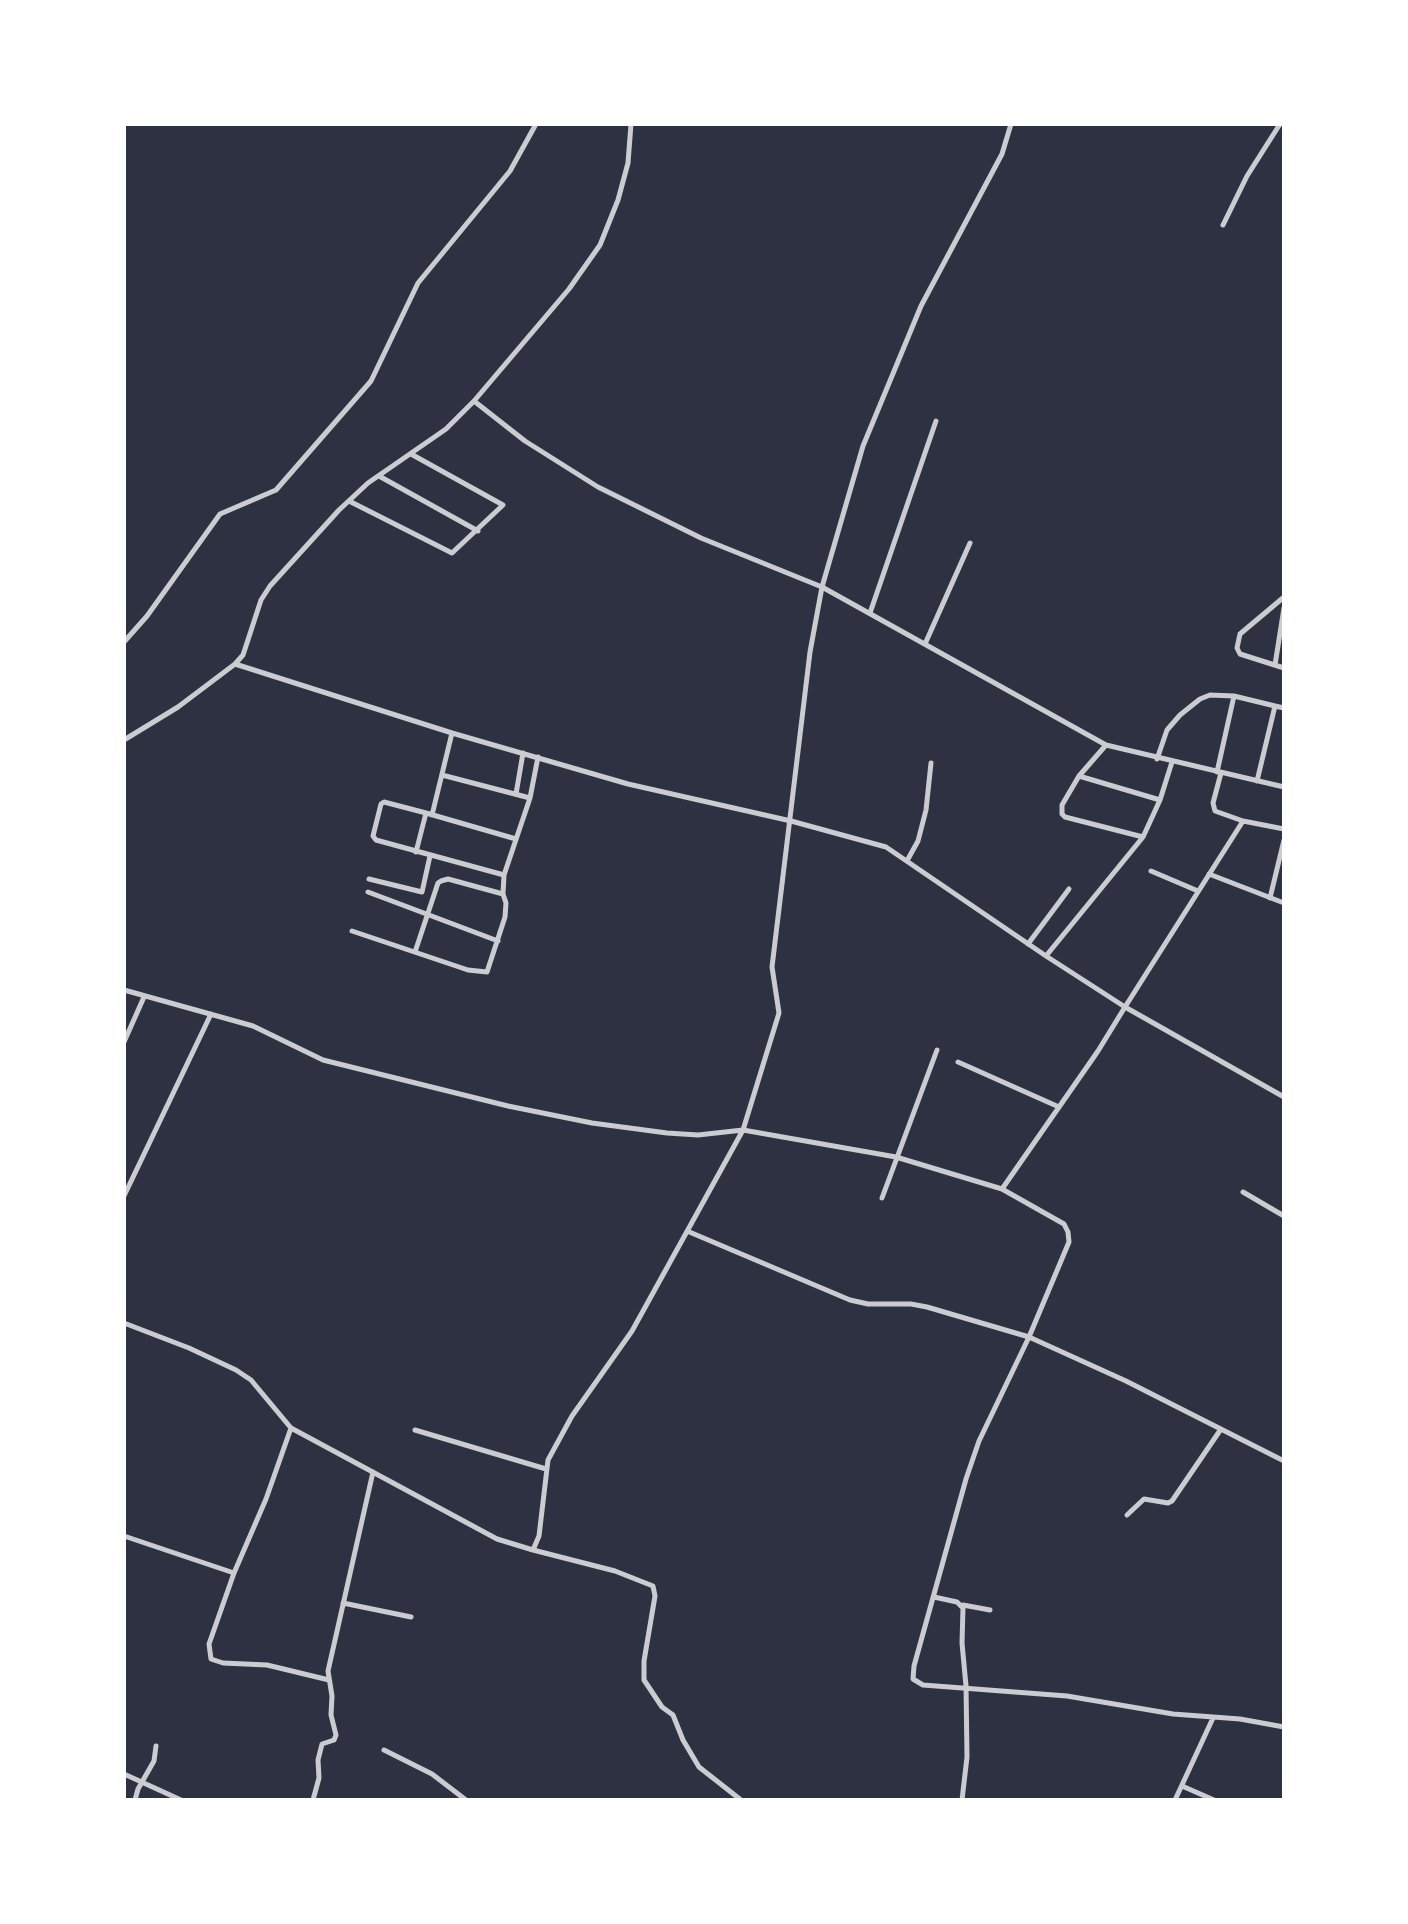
<!DOCTYPE html>
<html>
<head>
<meta charset="utf-8">
<style>
  body { margin:0 }
  #map { position:relative; width:1408px; height:1924px; overflow:hidden; background:#2d3142; font-family:"Roboto Condensed",sans-serif }
  canvas { display:block }
  .frame { position:absolute; inset:0; border:126px solid #fff; pointer-events:none }
</style>
</head>
<body>
<div id="map">
<canvas width="1408" height="1924"></canvas>
<div class="frame"></div>
</div>
<script>
const ctx = document.querySelector('canvas').getContext('2d');
ctx.lineJoin = 'round';
const poly = rows => new Path2D(rows.map(r => 'M' + r).join(''));
function stroke(path, color, width, dash) { ctx.strokeStyle = color; ctx.lineWidth = width; ctx.lineCap = dash ? 'butt' : 'round'; ctx.setLineDash(dash || []); ctx.stroke(path); }
stroke(poly([
  [1223,225,1247,176,1280,124],
  [474,401,525,441,598,487,701,538,822,587,1106,745,1284,787],
  [379,476,478,531],
  [349,501,452,553,503,505,411,454],
  [1284,597,1240,634,1237,648,1240,654,1284,668],
  [870,613,936,421],
  [124,642,147,616,220,514,276,490,371,381,418,283,510,171,536,124],
  [925,644,970,543],
  [235,664,452,733,628,784,791,821,886,847,1046,956,1125,1007,1243,821,1215,811,1213,803,1221,773],
  [1275,665,1284,608],
  [124,740,178,707,235,664,243,655,261,600,270,586,339,510,368,483,446,429,474,401,569,289,600,245,618,200,628,163,631,124],
  [1106,745,1079,776,1062,805,1062,814,1065,817,1143,837,1160,800],
  [1157,759,1167,730,1180,715,1200,699,1210,695,1234,696,1275,706],
  [1217,772,1234,696],
  [442,775,530,798],
  [1079,776,1160,800,1172,762],
  [1257,781,1275,706,1284,708],
  [516,794,523,753],
  [432,815,452,733],
  [1243,821,1284,829],
  [416,852,426,813],
  [908,859,918,841,926,810,931,763],
  [1151,871,1198,891],
  [1209,874,1284,903],
  [504,875,376,840,373,836,381,804,384,802,426,813,516,839],
  [369,879,422,892,430,856],
  [368,892,498,941],
  [1270,898,1284,840],
  [352,931,468,970,487,972,505,917,506,903,503,894,504,875,530,798,538,757],
  [1028,944,1069,889],
  [415,952,438,883,441,881,448,879,503,894],
  [1046,956,1143,837],
  [124,990,253,1026,323,1060,508,1106,592,1123,667,1133,698,1135,743,1130,779,1013,772,967,810,652,822,587,863,446,921,306,1002,154,1011,124],
  [124,1042,144,997],
  [958,1062,1059,1107],
  [1002,1189,1098,1051,1125,1007,1284,1097],
  [1243,1192,1284,1216],
  [124,1196,211,1014],
  [882,1198,937,1050],
  [687,1231,850,1300,868,1304,911,1304,927,1307,1029,1337,1126,1381,1284,1461],
  [124,1323,189,1348,236,1370,251,1380,291,1428,497,1539,533,1550,539,1536,548,1460,572,1416,632,1331,743,1130,896,1157,1002,1189,1064,1224,1068,1232,1069,1242,1029,1337,979,1441,966,1479,914,1666,913,1679,923,1685,1067,1696,1173,1714,1240,1719,1284,1727],
  [415,1430,546,1469],
  [1127,1515,1144,1499,1168,1503,1172,1501,1221,1429],
  [124,1536,234,1573,266,1499,291,1428],
  [533,1550,615,1571,653,1586,655,1596,644,1661,644,1680,662,1707,673,1715,683,1740,699,1767,741,1800],
  [234,1573,209,1644,211,1659,223,1663,267,1665,329,1680],
  [934,1597,957,1602,963,1608,962,1643,966,1686,967,1757,962,1800],
  [343,1603,411,1617],
  [963,1605,990,1610],
  [384,1750,432,1774,466,1800],
  [124,1774,181,1800],
  [1182,1786,1214,1800],
  [135,1800,138,1789,154,1761,156,1746],
  [313,1800,319,1778,318,1760,322,1744,334,1740,336,1735,331,1715,332,1696,328,1671,373,1472],
  [1175,1800,1213,1718]
]), '#caccd0', 5);
</script>
</body>
</html>
